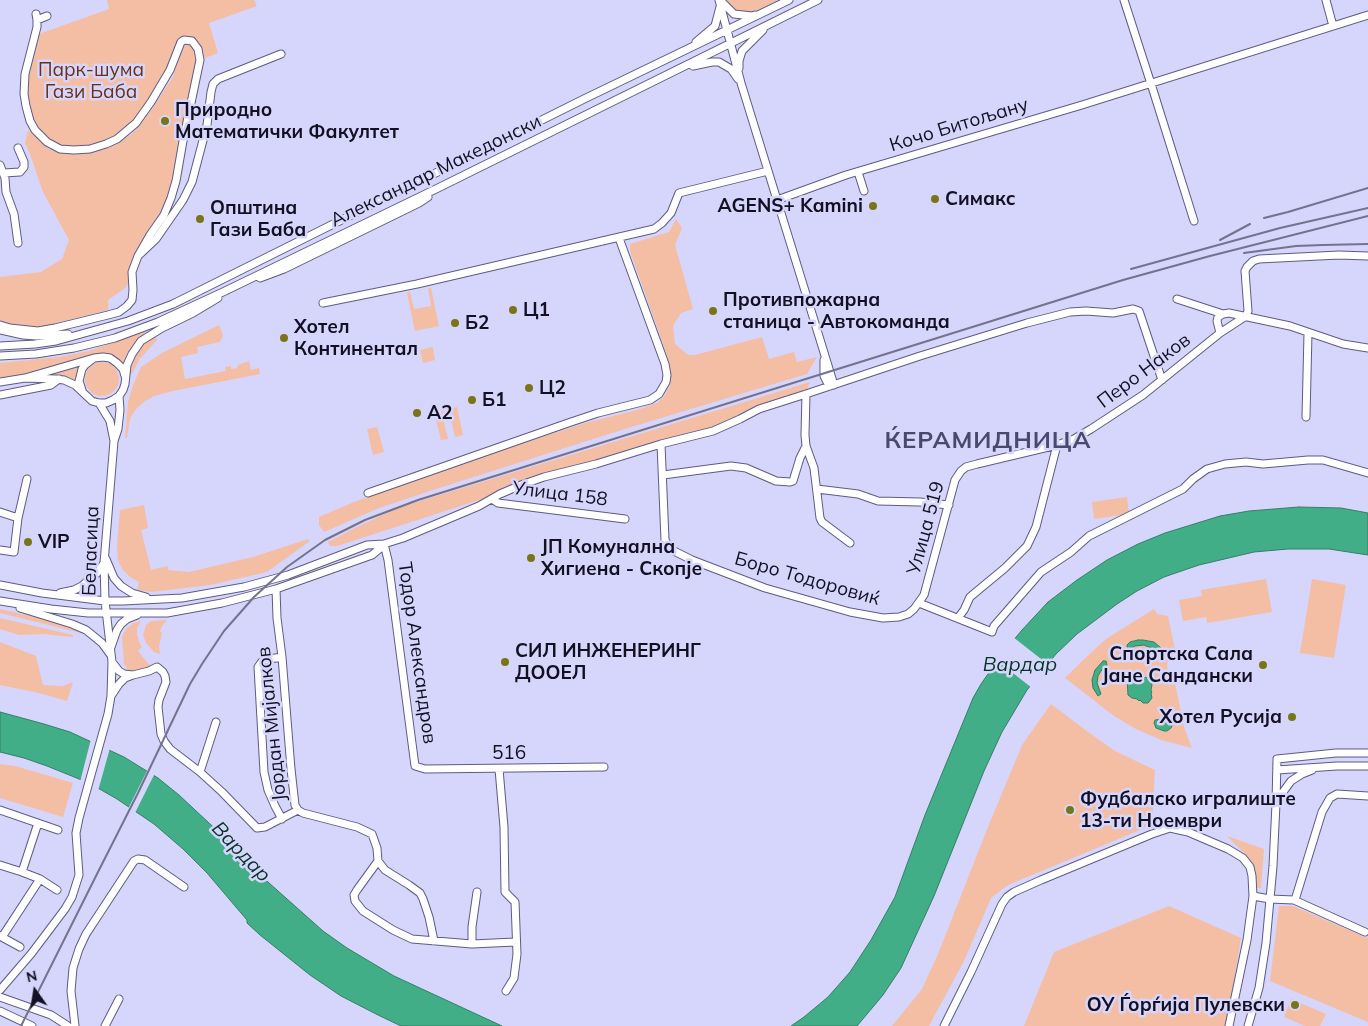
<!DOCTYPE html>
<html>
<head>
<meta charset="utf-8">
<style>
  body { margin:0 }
  #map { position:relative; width:1368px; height:1026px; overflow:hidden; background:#d6d5fc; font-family:Mulish,sans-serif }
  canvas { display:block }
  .north { position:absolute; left:10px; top:966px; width:50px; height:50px; -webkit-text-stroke:4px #d6d5fc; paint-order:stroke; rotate:347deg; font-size:14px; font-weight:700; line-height:20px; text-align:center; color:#121021 }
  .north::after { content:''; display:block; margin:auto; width:18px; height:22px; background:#121021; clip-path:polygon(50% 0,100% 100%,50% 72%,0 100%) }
</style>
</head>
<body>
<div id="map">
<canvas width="1368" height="1026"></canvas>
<div class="north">N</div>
</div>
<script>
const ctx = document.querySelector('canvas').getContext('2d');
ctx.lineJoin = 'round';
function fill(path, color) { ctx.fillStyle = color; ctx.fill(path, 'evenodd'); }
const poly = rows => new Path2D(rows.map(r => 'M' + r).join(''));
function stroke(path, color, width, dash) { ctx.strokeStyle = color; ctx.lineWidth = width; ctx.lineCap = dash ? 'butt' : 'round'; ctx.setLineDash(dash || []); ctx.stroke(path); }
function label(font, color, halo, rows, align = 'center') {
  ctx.font = font + ' Mulish,sans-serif'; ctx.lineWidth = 5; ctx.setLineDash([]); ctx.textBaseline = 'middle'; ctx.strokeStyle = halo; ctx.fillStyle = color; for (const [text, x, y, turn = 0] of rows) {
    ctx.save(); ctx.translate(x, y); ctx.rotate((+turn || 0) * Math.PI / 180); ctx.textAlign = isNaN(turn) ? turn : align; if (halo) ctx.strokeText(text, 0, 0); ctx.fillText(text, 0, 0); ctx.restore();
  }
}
fill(poly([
  [107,0,254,0,257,6,209,23,218,53,200,60,198,49,184,40,151,102,121,135,89,148,54,146,42,136,31,117,27,84,39,34,109,9],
  [724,0,778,0,754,12,735,11],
  [188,43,192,44,198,58,173,185,129,283,125,288,108,300,108,310,42,327,5,323,0,321,0,277,41,272,62,259,69,240,43,192,30,154,25,143,28,130,49,149,81,154,108,148,132,134,150,112,173,77,180,55,186,44],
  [676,219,682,228,675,245,693,309,681,313,673,326,675,344,688,355,695,355,762,337,769,359,794,352,797,362,817,357,807,374,628,428,439,488,379,508,324,532,319,525,319,517,354,502,473,459,585,423,637,410,657,403,663,398,670,386,671,378,668,358,630,251,630,244,669,232],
  [428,288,431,288,439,326,415,331,407,293,410,292,414,309,431,306],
  [219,325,223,335,220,342,197,347,198,353,181,357,185,379,226,371,225,367,231,366,231,369,237,368,238,365,249,361,251,370,259,368,260,374,173,391,154,396,145,401,135,410,130,419,127,438,125,438,128,402,133,385,141,367,162,353],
  [145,331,146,332,136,341,127,353,124,363,113,355,98,353,70,364,16,377,0,379,0,363,59,357,89,351],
  [155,335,157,340,139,360,132,374,130,374,131,365,137,351,147,340],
  [433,347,435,360,423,363,420,350],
  '85 379a17 17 0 1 1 34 0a17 17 0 1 1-34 0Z',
  [80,365,77,372,76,380,61,375,49,374],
  [810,382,806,393,720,425,603,460,337,546,330,546,328,542,355,528,400,507],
  [457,407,463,435,455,437,449,412,442,414,448,439,441,440,434,412],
  [377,427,384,452,373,455,367,429],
  [1127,497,1129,514,1094,519,1092,502],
  [144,505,148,528,141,530,151,570,168,566,168,570,189,572,253,557,308,539,310,541,267,572,210,585,152,592,137,590,139,582,130,577,122,569,118,560,117,545,120,510],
  [1266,579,1272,612,1207,623,1206,617,1183,621,1179,600,1202,596,1201,590],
  [1312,579,1346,585,1334,658,1300,653],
  [0,609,48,620,83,631,81,633,0,613],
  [1154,609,1157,614,1168,616,1177,659,1167,662,1168,674,1173,673,1184,727,1192,748,1161,740,1136,729,1114,716,1065,678,1081,662,1106,639],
  [0,618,73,635,73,637,43,634,19,635,0,629],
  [167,620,162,626,160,631,162,633,159,647,160,654,154,652,146,643,143,635,146,625,151,621],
  [141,621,137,628,137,634,139,642,142,647,138,651,150,666,143,669,133,671,128,670,124,664,122,637,126,629,134,623],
  [0,642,36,656,43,685,63,686,73,682,67,701,39,693,0,685],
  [1051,704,1088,732,1115,751,1155,770,1152,825,1008,885,991,898,964,961,929,1026,892,1026,922,989,938,954,988,827,1022,745],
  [0,764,15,766,73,783,63,817,0,798],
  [1227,836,1264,849,1261,888,1256,888,1254,868,1246,855],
  [1169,906,1241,938,1228,1018,1225,1026,1024,1026,1054,952],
  [1279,906,1293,906,1367,938,1368,936,1368,1022,1270,981],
  [1291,999,1326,1014,1320,1026,1305,1026,1284,1017]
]), '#f4bea4');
const water = poly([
  [1299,507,1341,508,1368,513,1368,555,1329,549,1288,549,1254,552,1199,565,1164,577,1137,591,1117,604,1077,634,1056,654,1027,690,1002,732,984,771,934,896,901,968,883,995,857,1026,791,1026,804,1017,828,997,850,972,871,940,895,897,925,815,973,698,981,684,1002,654,1022,630,1048,602,1077,580,1107,560,1138,544,1165,533,1220,516,1249,511,1299,507],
  [1138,640,1143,640,1154,642,1161,648,1163,651,1162,653,1159,655,1155,650,1144,645,1135,646,1129,649,1127,647,1127,645,1130,642,1138,640],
  [1103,661,1106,661,1107,665,1101,671,1098,676,1097,683,1101,694,1098,696,1093,688,1092,680,1095,670,1103,661],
  [1133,672,1136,672,1142,677,1148,678,1151,681,1152,685,1151,690,1152,692,1151,693,1152,698,1148,703,1143,703,1140,700,1139,701,1137,699,1132,698,1128,695,1127,678,1129,675,1133,672],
  [0,712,44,724,70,732,124,757,137,765,158,778,179,795,224,837,250,866,323,931,347,948,394,976,502,1026,401,1026,378,1015,341,996,310,975,260,935,247,923,247,920,207,873,183,849,154,824,117,799,89,783,47,766,24,758,0,752,0,712],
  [1165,713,1170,715,1173,723,1171,728,1167,731,1164,731,1156,728,1154,723,1155,720,1162,719,1165,713]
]);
fill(water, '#42ae87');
stroke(water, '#347f68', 1);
fill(poly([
  [1013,637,1050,666,1032,688,995,659],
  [91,739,110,748,98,791,80,782],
  [148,769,155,773,135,813,128,809]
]), '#d6d5fc');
const minor = poly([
  [719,0,741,83,834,385],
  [720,0,734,14,752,16,755,15],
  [1124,0,1153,90,1194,221],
  [1326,0,1333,26],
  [36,14,37,20,37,27,25,74,24,94,26,106,30,121,35,130,47,142,60,149,74,150,90,149,106,144,117,139,136,123,151,102,170,70,181,42,184,40,192,41,198,49,200,60,183,141,176,181,171,198,164,215,150,235,138,256],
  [37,20,47,16],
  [696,42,715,26,720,7],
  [693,66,712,62,719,62,731,69,738,79],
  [739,68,739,61,742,51,763,30],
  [0,165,5,178,6,192,14,214,18,243],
  [858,172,864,191],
  [4,173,20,172,24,167,24,162,18,148],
  [777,200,846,175,1082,105,1368,15],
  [260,278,284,269,419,203,428,197],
  [1177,299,1223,314],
  [323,303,417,284,654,229,662,223,671,213,679,193,768,171],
  [0,325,10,328,38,331,55,328,108,315,119,312,127,306,132,300,133,290,132,272,138,256,156,239,183,200,192,182,207,125,211,92,213,84,218,79,281,54],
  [0,330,23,335,36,336,68,334],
  [1220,333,1217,321,1218,317,1223,314,1229,313,1290,326,1343,344,1368,348],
  [0,346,35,344,56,341,128,321,173,304,584,99,789,0],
  [0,356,36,354,74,348,115,338,158,322,223,292,438,188,818,0],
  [824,360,824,376,827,382,830,386],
  [25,378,56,379,64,380,75,385,92,401,99,403,106,403,113,400,119,396,123,390,125,384,127,365,132,354,141,341,162,328,193,313,218,298],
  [0,382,25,378,94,358],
  [82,390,79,381,82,369,85,365,94,358,103,357,110,358,117,363,123,369,125,376],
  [806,394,805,435,806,446,814,468,820,518,822,522,850,543],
  [0,395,51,385,59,379],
  [99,403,110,421,114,441],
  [1306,417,1308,333],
  [661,444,665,540,668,545,674,551,692,560,765,588,850,612,883,618,899,617,908,614,914,609,924,595,955,480,961,471,966,467,977,464,1057,445,1074,439,1091,429,1143,395,1220,333,1246,316,1248,311,1245,271,1247,267,1253,261,1259,259,1339,255,1368,256],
  [663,475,731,466,746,468,776,481,790,482,793,481,800,458,806,446],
  [817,489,858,494,878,501,920,502,949,505],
  [368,493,571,422,598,413,650,400,659,394,666,382,667,375,665,364,619,238],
  [492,499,498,503,625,519],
  [0,512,18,518],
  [384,544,388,560,415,766,425,769,604,767],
  [0,550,14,552,18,518,27,479],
  [106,559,114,578,121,586,132,593,146,597],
  [0,585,42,593,105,601,123,601,182,598,244,587,288,575,367,545,384,544,403,538,479,506,500,494,521,485,544,477,596,464,661,444,713,431,740,419,759,409,806,394,920,356,1027,323,1070,312,1086,311,1113,313,1133,309,1139,311,1162,380],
  [276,589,277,618,282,657,291,769,295,805,298,810,303,813,357,827,372,834,377,848,378,861],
  [60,593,74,590,82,586,97,573,104,563],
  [0,601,51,609,88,613,167,613,222,603,276,589,372,555,384,545],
  [919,603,992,632,994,626,1041,572,1071,552,1089,536,1183,489,1193,479,1207,469,1225,464,1246,462,1263,464,1308,460,1323,460,1368,473],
  [20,608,72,624,86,630,102,643,110,654],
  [958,618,964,610,970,597,1005,568,1027,546,1036,527,1057,445],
  [111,647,117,630,121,624,127,619,137,615],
  [282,657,263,660,258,667,264,772,268,790,275,806,282,819],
  [112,662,119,671,124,674,133,675],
  [111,696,119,684,125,678,133,675,149,671,157,667,163,672,165,676,166,682,159,700,158,707,161,734,164,741,170,749,200,772,222,792,257,828,265,827,298,810],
  [499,769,504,827,505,892,515,902,517,954,514,978,506,991],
  [1277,770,1337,766,1368,766],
  [200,772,216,722],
  [1277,802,1283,792,1291,781,1302,774,1312,770],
  [0,810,58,830],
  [378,861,357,890,354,895,355,901,363,911,393,930,412,939,472,944,515,942],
  [378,861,385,870,409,885,420,893,423,899,429,917,434,941],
  [0,865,22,872,40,879,57,890],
  [22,872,38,823],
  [1253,896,1270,899,1294,900,1365,932],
  [1295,900,1322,812,1330,798,1337,794,1368,796],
  [0,936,20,947],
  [2,937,40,879],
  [472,944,472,927,477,892],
  [0,990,31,954,65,909,72,897,79,875,76,833,79,818,108,714,111,696,112,662,105,601,104,563,114,441,118,429,120,410,119,396],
  [0,997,51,1015,68,1026],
  [0,1011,32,1026],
  [75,1026,71,991,73,968,79,949,86,934,134,861,138,859,145,860,184,887],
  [105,1026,119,999],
  [944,1026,971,972,1002,904,1007,897,1014,892,1041,880,1152,834,1170,828,1188,832,1228,849,1243,858,1250,867,1252,876,1253,896,1247,940,1229,1026],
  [1248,1026,1259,988,1266,943,1273,866,1276,804,1277,759,1336,753,1368,753]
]);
stroke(minor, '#5d5b85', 9);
stroke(minor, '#fff', 7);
stroke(poly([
  [1264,218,1288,212,1368,188],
  [1220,240,1250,224],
  [1244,253,1296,246,1323,245,1368,244],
  [1131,269,1280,228,1368,208],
  [21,1026,98,872,138,793,190,684,202,664,224,631,254,597,287,567,325,540,365,520,418,500,1123,280,1210,256,1368,216]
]), '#74728e', 2);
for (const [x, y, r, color] of [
  [165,121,5,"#797418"],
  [935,199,5,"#797418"],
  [873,206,5,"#797418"],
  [200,219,5,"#797418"],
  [513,310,5,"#797418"],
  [713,311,5,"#797418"],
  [455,323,5,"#797418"],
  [284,338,5,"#797418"],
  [529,388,5,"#797418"],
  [472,400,5,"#797418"],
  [417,413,5,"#797418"],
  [28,542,5,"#797418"],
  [531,558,5,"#797418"],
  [505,662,5,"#797418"],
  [1263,665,5,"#797418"],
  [1292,717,5,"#797418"],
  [1070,810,5,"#797418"],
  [1295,1005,5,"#797418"]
]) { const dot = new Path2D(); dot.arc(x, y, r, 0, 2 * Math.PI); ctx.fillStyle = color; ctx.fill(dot); stroke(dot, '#d6d5fc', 2); }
label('19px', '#673115', '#d6d5fc', [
  ["Парк-шума",91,70],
  ["Гази Баба",91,92]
]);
label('bold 19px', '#121021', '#d6d5fc', [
  ["Природно",175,110],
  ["Математички Факултет",175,132],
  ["Симакс",945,199],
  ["AGENS+ Kamini",863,206,"right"],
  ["Општина",210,208],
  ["Гази Баба",210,230],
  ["Противпожарна",723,300],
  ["станица - Автокоманда",723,322],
  ["Ц1",523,310],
  ["Б2",465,323],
  ["Хотел",294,327],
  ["Континентал",294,349],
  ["Ц2",539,388],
  ["Б1",482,400],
  ["А2",427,413],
  ["VIP",38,542],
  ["ЈП Комунална",541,547],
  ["Хигиена - Скопје",541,569],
  ["СИЛ ИНЖЕНЕРИНГ",515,651],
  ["ДООЕЛ",515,673],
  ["Спортска Сала",1253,654,"right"],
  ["Јане Сандански",1253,676,"right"],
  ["Хотел Русија",1282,717,"right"],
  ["Фудбалско игралиште",1080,799],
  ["13-ти Ноември",1080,821],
  ["ОУ Ѓорѓија Пулевски",1285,1005,"right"]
], 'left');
label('19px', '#121021', '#d6d5fc', [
  ["Кочо Битољану",959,125,-17],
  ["Александар Македонски",436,171,-26],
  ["Перо Наков",1144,371,-37],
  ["Улица 158",560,494,7],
  ["Улица 519",926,528,-75],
  ["Беласица",91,551,-88],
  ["Боро Тодоровиќ",807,579,16],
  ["Тодор Александров",417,653,82],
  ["Јордан Мијалков",272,724,-96],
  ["516",509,753]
]);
label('italic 20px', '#043526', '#d6d5fc', [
  ["Вардар",1020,665],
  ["Вардар",241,852,46]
]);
ctx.letterSpacing = '1px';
label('bold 24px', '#4b4870', '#d6d5fc', [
  ["ЌЕРАМИДНИЦА",988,441]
]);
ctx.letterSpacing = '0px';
</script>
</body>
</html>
